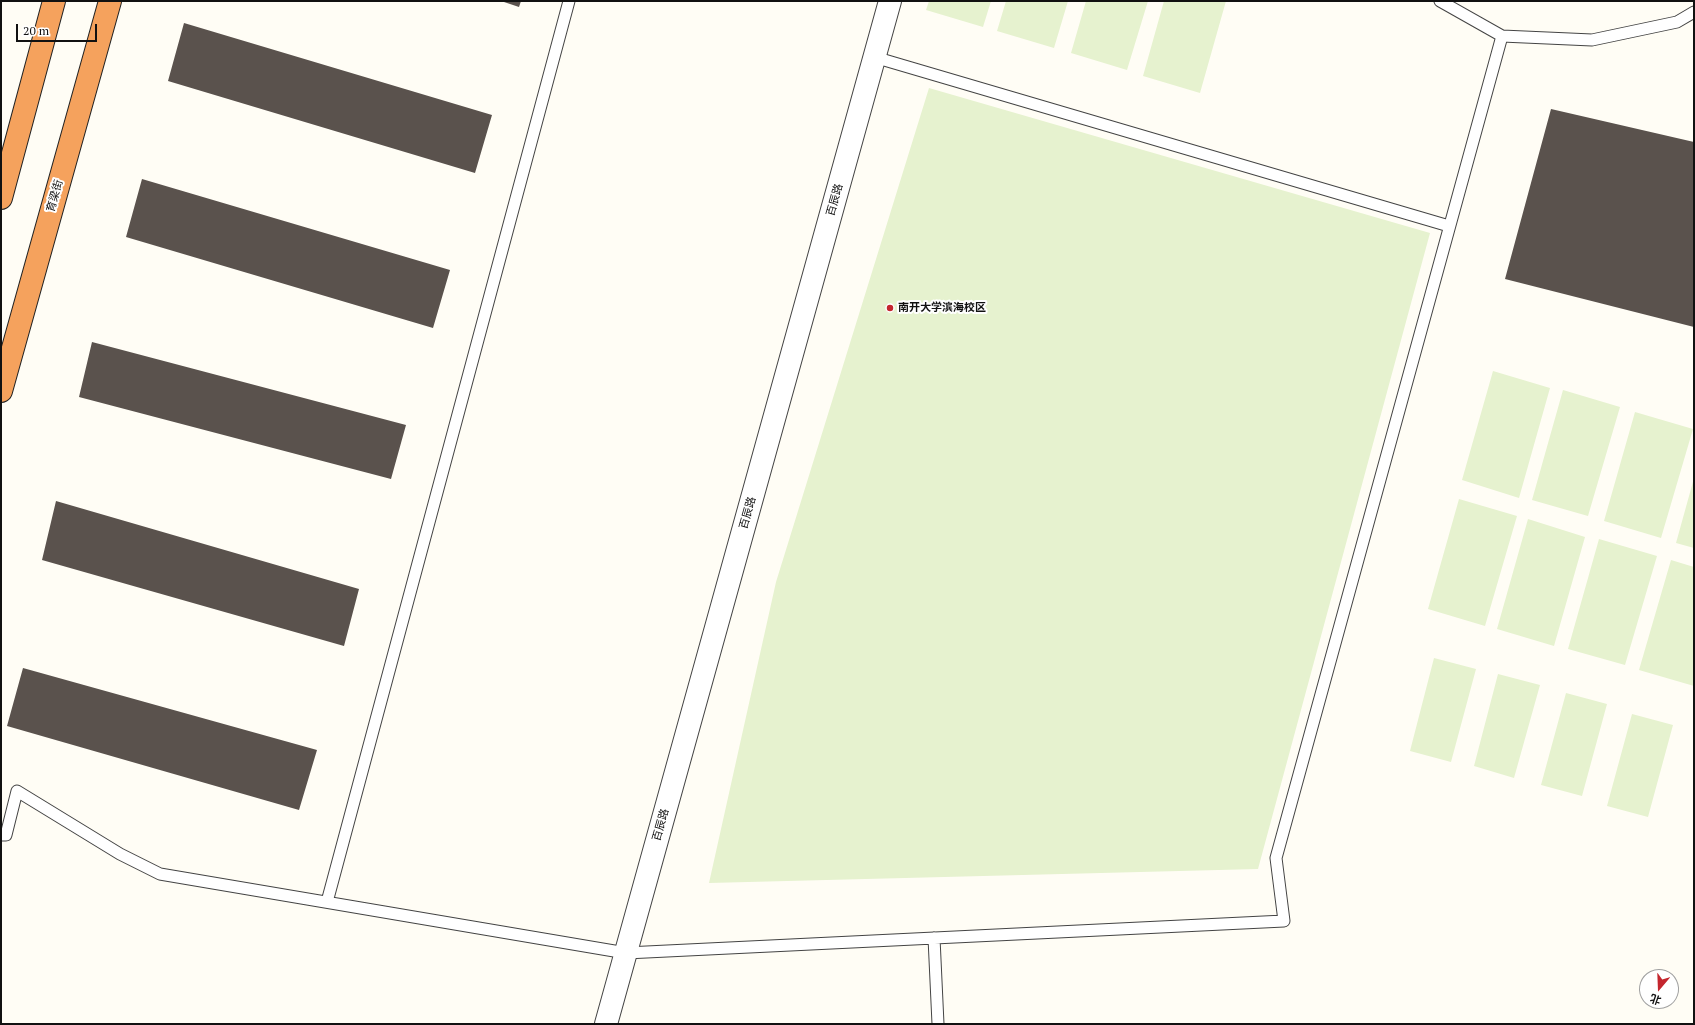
<!DOCTYPE html>
<html>
<head>
<meta charset="utf-8">
<style>
  body { margin:0 }
  #map { position:relative; width:1695px; height:1025px; overflow:hidden; background:#fffdf5; font-family:"PT Serif","Noto Sans SC",serif }
  canvas { display:block }
  .frame { position:absolute; inset:0; border:2px solid #111; pointer-events:none }
  .north { position:absolute; left:1639px; top:969px; width:40px; height:40px; box-sizing:border-box; background:#fff; border:1px solid #a0a0a0; border-radius:50%; rotate:199deg; font-size:11px; font-weight:700; line-height:16px; text-align:center; color:#111 }
  .north::after { content:''; display:block; margin:auto; width:14px; height:18px; background:#c4262e; clip-path:polygon(50% 0,100% 100%,50% 72%,0 100%) }
  .scale { position:absolute; left:16px; top:24px; width:81px; height:18px; box-sizing:border-box; border:2px solid #111; border-top:0; padding-left:5px; font-size:12px; line-height:14px; white-space:nowrap; color:#111; -webkit-text-stroke:3px #fff; paint-order:stroke }
</style>
</head>
<body>
<div id="map">
<canvas width="1695" height="1025"></canvas>
<div class="frame"></div>
<div class="north">北</div>
<div class="scale">20 m</div>
</div>
<script>
const ctx = document.querySelector('canvas').getContext('2d');
ctx.lineJoin = 'round';
function fill(path, color) { ctx.fillStyle = color; ctx.fill(path, 'evenodd'); }
const poly = rows => new Path2D(rows.map(r => 'M' + r).join(''));
function stroke(path, color, width, dash) { ctx.strokeStyle = color; ctx.lineWidth = width; ctx.lineCap = dash ? 'butt' : 'round'; ctx.setLineDash(dash || []); ctx.stroke(path); }
function label(font, color, halo, rows, align = 'center') {
  ctx.font = font + ' "PT Serif","Noto Sans SC",serif'; ctx.lineWidth = 4; ctx.setLineDash([]); ctx.textBaseline = 'middle'; ctx.strokeStyle = halo; ctx.fillStyle = color; for (const [text, x, y, turn = 0] of rows) {
    ctx.save(); ctx.translate(x, y); ctx.rotate((+turn || 0) * Math.PI / 180); ctx.textAlign = isNaN(turn) ? turn : align; if (halo) ctx.strokeText(text, 0, 0); ctx.fillText(text, 0, 0); ctx.restore();
  }
}
fill(poly([
  [929,1,991,1,983,27,926,10],
  [1006,1,1068,1,1054,48,997,31],
  [1086,1,1148,1,1127,70,1071,53],
  [1164,1,1226,1,1200,93,1143,76],
  [929,88,1430,233,1258,869,709,883,776,582],
  [1493,371,1550,388,1519,498,1462,480],
  [1563,390,1620,407,1588,516,1532,500],
  [1635,412,1693,429,1661,538,1604,521],
  [1694,478,1694,548,1676,543],
  [1459,499,1517,516,1485,626,1428,609],
  [1528,519,1585,537,1554,646,1497,629],
  [1599,539,1657,556,1625,665,1568,649],
  [1671,560,1694,567,1694,686,1639,670],
  [1434,658,1476,669,1451,762,1410,751],
  [1498,674,1540,685,1514,778,1474,766],
  [1566,693,1607,704,1582,796,1541,785],
  [1632,714,1673,725,1648,817,1607,806]
]), '#e6f2cf');
fill(poly([
  [501,1,521,1,519,7],
  [184,23,492,115,475,173,168,81],
  [1551,109,1694,142,1694,327,1505,279],
  [142,179,450,270,433,328,126,237],
  [92,342,406,425,391,479,79,397],
  [56,501,359,589,344,646,42,560],
  [23,668,317,750,299,810,7,726]
]), '#5a524d');
const lane = poly([
  [1440,1,1502,36,1592,40,1677,22,1694,12],
  [874,57,1449,226],
  [1,835,6,835,17,791,120,854,160,874,626,953,1284,921,1276,858,1502,36],
  [327,902,569,1],
  [934,938,938,1024]
]);
const street = poly([
  [606,1024,890,1]
]);
const highway = poly([
  [1,198,54,1],
  [1,391,110,1]
]);
stroke(lane, '#444', 13);
stroke(street, '#444', 24);
stroke(highway, '#222', 24);
stroke(lane, '#fff', 11);
stroke(street, '#fff', 22);
stroke(highway, '#f5a25d', 22);
for (const [x, y, r, color] of [
  [890,308,4,"#c4262e"]
]) { const dot = new Path2D(); dot.arc(x, y, r, 0, 2 * Math.PI); ctx.fillStyle = color; ctx.fill(dot); stroke(dot, '#fff', 1.5); }
label('11px', '#111', '#fff', [
  ["育梁街",55,196,-74],
  ["百辰路",835,200,-74],
  ["百辰路",748,513,-74],
  ["百辰路",661,825,-74]
]);
label('bold 11px', '#111', '#fff', [
  ["南开大学滨海校区",898,308]
], 'left');
</script>
</body>
</html>
